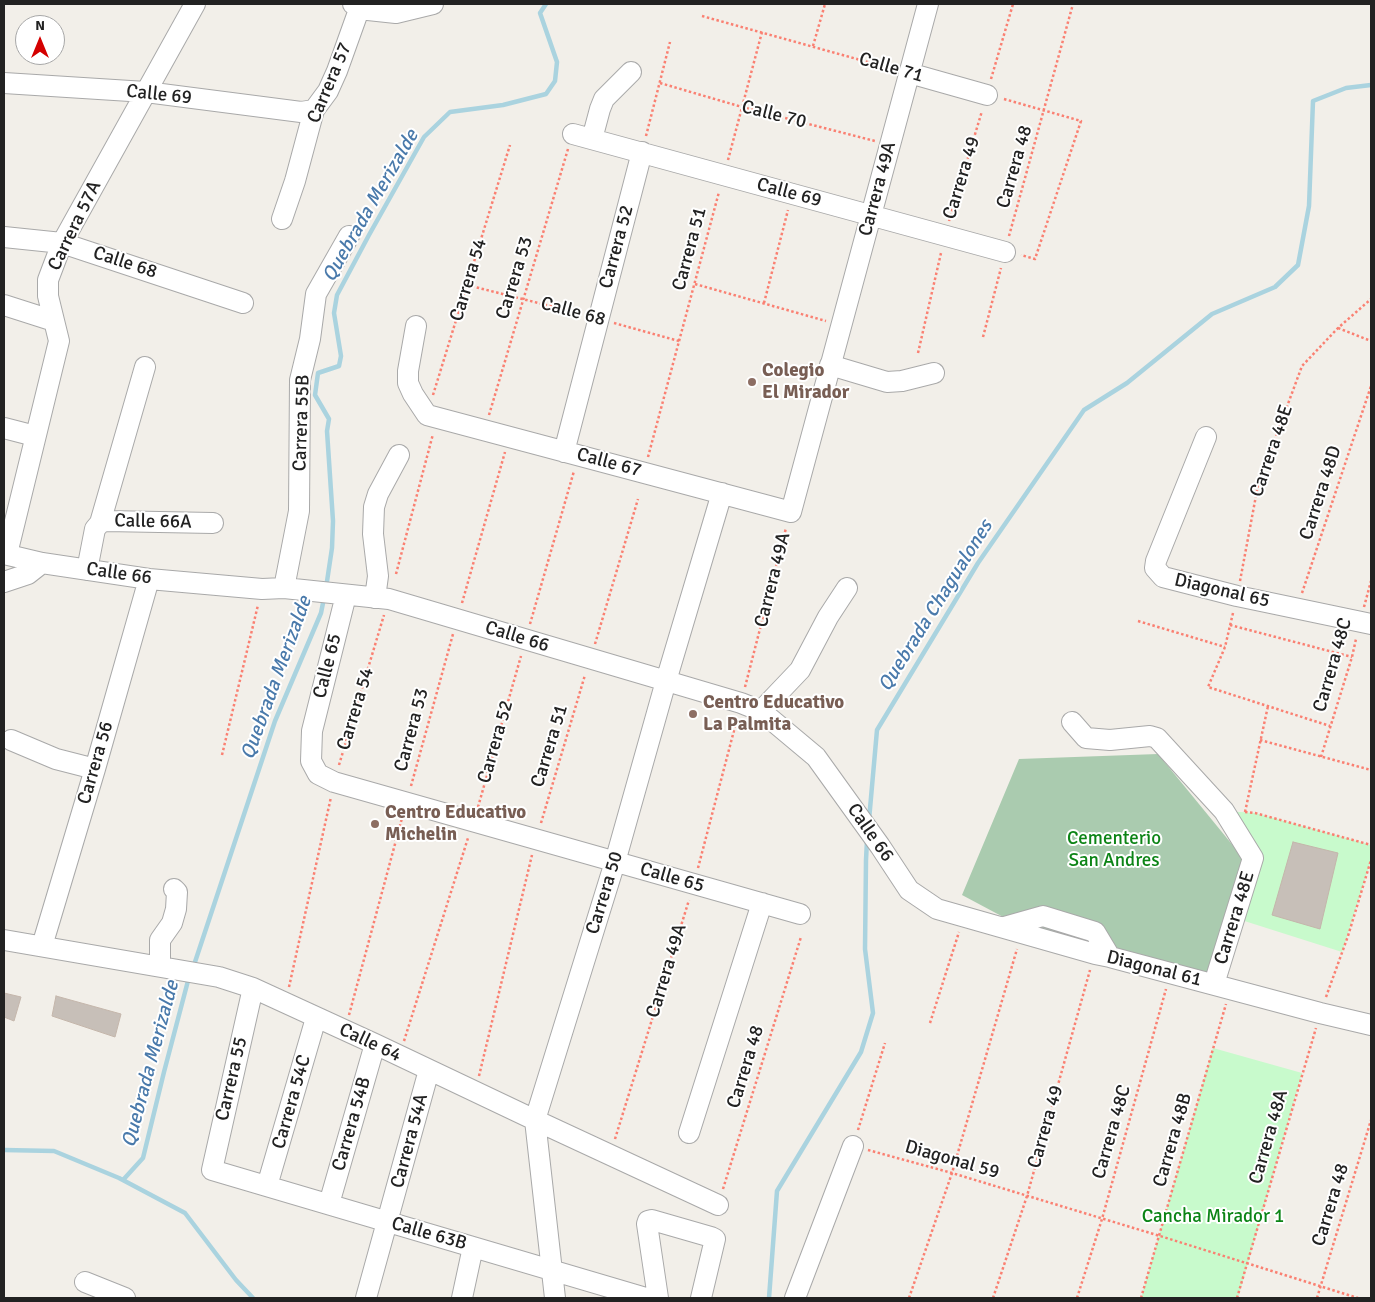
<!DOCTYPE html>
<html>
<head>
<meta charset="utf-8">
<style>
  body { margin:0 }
  #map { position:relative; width:1375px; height:1302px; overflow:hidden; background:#f2efe9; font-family:Signika,sans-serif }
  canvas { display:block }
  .frame { position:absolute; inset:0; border:5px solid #222; pointer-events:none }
  .north { position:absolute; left:15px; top:15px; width:50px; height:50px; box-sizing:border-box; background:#fff; border:1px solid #a7a7a7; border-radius:50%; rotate:0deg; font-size:14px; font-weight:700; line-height:20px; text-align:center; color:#222 }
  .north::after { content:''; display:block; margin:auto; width:18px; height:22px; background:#d40000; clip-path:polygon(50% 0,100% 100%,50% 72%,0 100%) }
</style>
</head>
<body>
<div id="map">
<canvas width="1375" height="1302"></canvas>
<div class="frame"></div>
<div class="north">N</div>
</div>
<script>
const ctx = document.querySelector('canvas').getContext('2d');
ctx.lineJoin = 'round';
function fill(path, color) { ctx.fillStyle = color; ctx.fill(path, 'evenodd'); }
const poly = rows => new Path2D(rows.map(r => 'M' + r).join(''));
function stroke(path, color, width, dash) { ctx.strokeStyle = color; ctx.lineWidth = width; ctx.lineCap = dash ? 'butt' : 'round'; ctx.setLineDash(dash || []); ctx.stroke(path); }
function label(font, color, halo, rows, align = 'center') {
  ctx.font = font + ' Signika,sans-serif'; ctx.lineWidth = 4; ctx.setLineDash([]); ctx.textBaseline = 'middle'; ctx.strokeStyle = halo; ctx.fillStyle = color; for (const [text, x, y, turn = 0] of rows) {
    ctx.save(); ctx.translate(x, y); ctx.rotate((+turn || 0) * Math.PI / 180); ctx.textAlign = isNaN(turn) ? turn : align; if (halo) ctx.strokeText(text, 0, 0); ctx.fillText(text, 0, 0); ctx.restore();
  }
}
fill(poly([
  [1158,754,1244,859,1209,978,1095,943,1007,919,962,895,1019,759]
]), '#aacbaf');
fill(poly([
  [1224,811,1255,813,1371,845,1371,860,1342,952,1235,918,1253,858],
  [1213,1048,1302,1073,1238,1298,1141,1298]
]), '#c8facc');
stroke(poly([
  [326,588,332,548,333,521,327,431,329,419,315,395,318,373,339,366,341,356,334,313,337,295,369,235,424,137,450,112,503,105,546,94,555,81,557,62,540,13,546,4],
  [869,820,877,730,978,563,1084,410,1127,383,1212,314,1275,287,1298,265,1309,206,1313,101,1346,88,1371,85],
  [193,968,275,721,321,613,324,598],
  [4,1150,54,1151,119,1178,185,1213,236,1280,253,1298],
  [123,1180,143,1158,164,1072,189,977],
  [769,1298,777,1191,861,1052,873,1013,865,949,866,860,867,840]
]), '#aad3df', 4.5);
const building = poly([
  [1293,842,1338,853,1320,929,1272,915,1293,842],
  [4,993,21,997,14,1021,4,1017,4,993],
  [56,996,121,1014,115,1037,52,1016,56,996]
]);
fill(building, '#c7bfb8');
stroke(building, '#c4b6ab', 1);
const minor = poly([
  [353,4,361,5,368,10,396,13,433,4],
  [909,73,987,95],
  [4,83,146,92,301,112,314,110],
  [573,134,1005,252],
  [592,139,600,109,604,99,631,72],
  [282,219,295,181,314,110,328,91,337,71,361,4],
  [4,237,62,243,243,303],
  [4,305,54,321],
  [416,326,408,371,408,383,413,394,427,415,791,512,928,4],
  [830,365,887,382,902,381,934,373],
  [4,428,35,436],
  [1206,437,1156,561,1155,568,1163,577,1237,596,1371,624],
  [564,452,642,152],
  [100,523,145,367],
  [4,554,42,563,149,579,262,589,284,588,389,599,741,703,761,711,816,757,880,846,909,890,937,909,1095,954,1110,957,1320,1013,1371,1025],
  [7,554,59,341,48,296,48,280,62,243,195,4],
  [87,570,95,529,100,523,106,521,213,523],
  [4,582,28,574,42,563],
  [284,588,299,511,300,380,310,339,316,294,349,236],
  [346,595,312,731,311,761,318,774,334,782,800,914],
  [375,598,378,576,373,534,374,507,378,494,399,455],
  [761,711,800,670,828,617,847,588],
  [1072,722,1086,738,1110,740,1150,736,1157,738,1224,811,1253,858,1214,984],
  [11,740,56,759,95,769],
  [1004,927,1043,916,1095,932,1110,957],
  [4,940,219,977,253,988,375,1044,535,1120,718,1205],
  [42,946,95,769,149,579],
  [160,966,160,940,172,923,176,909,177,892,174,889],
  [253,988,212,1170,646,1298],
  [689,1133,762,903],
  [267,1186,316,1018],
  [329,1204,375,1044],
  [85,1282,125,1298],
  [366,1298,429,1070],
  [462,1298,473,1247],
  [555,1298,535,1120,615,862,666,681,722,493],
  [658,1298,647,1224,648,1221,652,1220,711,1237,715,1239,701,1298],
  [795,1298,853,1146]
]);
stroke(minor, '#a9a9a9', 22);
stroke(poly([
  [702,16,893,69],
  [813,46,825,4],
  [991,79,1013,4],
  [660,83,742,107,875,141],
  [1004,99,1081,121,1035,259,1021,255],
  [646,136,670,42],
  [728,160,762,32],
  [949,221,982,111],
  [1009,236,1073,4],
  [695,284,826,321],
  [467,285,582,314],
  [764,303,788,210],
  [614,323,679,341],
  [1338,328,1371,341],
  [983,337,1001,268],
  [918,353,941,253],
  [433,395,510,145],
  [489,415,568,149],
  [648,457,719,192],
  [396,574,433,434],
  [1240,581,1258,485,1302,366,1338,328,1371,299],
  [1302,593,1371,386],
  [462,603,505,452],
  [1364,607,1371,581],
  [1233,613,1225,647,1208,687,1330,726],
  [1138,621,1225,647],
  [530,624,574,471],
  [1230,625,1352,657],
  [595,644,638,499],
  [745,687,786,528],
  [1260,740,1371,770],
  [222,755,258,605],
  [1321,757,1352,657,1356,639],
  [339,765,384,615],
  [411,786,453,634],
  [478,807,521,656],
  [1245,812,1255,813,1371,845],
  [1245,812,1268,706],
  [541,823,585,675],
  [698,868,737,719],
  [289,987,331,797],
  [1326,997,1348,936,1371,860],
  [349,1015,402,818],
  [930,1023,959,932],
  [404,1041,468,838],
  [479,1076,532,855],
  [858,1130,885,1043],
  [615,1139,689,900],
  [868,1150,952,1173,1160,1236,1358,1298],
  [723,1189,801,937],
  [909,1298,952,1173,1017,949],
  [993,1298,1027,1196,1090,970],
  [1077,1298,1102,1219,1166,989],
  [1141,1298,1226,1004],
  [1237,1298,1316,1028],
  [1317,1298,1371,1120]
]), '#fa8072', 2.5, [2.5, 2.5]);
stroke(minor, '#fff', 20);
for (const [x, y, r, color] of [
  [752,382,5,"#8d6e63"],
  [693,714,5,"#8d6e63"],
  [375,824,5,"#8d6e63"]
]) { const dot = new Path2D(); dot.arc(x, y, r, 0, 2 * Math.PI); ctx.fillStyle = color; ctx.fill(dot); stroke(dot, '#fff', 2); }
label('19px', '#222', '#fff', [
  ["Calle 71",891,68,16],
  ["Carrera 57",330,83,-67],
  ["Calle 69",159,95,6],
  ["Calle 70",774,115,14],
  ["Carrera 48",1015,167,-74],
  ["Carrera 49",962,178,-73],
  ["Carrera 49A",878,189,-75],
  ["Calle 69",789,193,15],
  ["Carrera 57A",75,226,-64],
  ["Carrera 52",617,247,-75],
  ["Carrera 51",690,249,-75],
  ["Calle 68",125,263,18],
  ["Carrera 53",515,278,-73],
  ["Carrera 54",469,280,-73],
  ["Calle 68",573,312,15],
  ["Carrera 55B",302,423,-88],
  ["Carrera 48E",1272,451,-71],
  ["Calle 67",609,463,15],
  ["Carrera 48D",1321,493,-72],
  ["Calle 66A",153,522,1],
  ["Calle 66",119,574,8],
  ["Carrera 49A",773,580,-76],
  ["Diagonal 65",1222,591,13],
  ["Calle 66",517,637,17],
  ["Carrera 48C",1333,665,-74],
  ["Calle 65",328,666,-76],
  ["Carrera 54",356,709,-73],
  ["Carrera 53",412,730,-75],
  ["Carrera 52",496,742,-74],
  ["Carrera 51",550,746,-73],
  ["Carrera 56",96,763,-74],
  ["Calle 66",870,833,55],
  ["Calle 65",672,878,16],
  ["Carrera 50",605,893,-73],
  ["Carrera 48E",1235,918,-73],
  ["Diagonal 61",1154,969,14],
  ["Carrera 49A",667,971,-73],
  ["Calle 64",370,1043,25],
  ["Carrera 48",746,1067,-73],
  ["Carrera 55",232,1079,-77],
  ["Carrera 54C",292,1102,-74],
  ["Carrera 54B",352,1124,-74],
  ["Carrera 49",1046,1127,-74],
  ["Carrera 48C",1112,1132,-74],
  ["Carrera 48A",1269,1137,-74],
  ["Carrera 48B",1173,1140,-74],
  ["Carrera 54A",410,1141,-75],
  ["Diagonal 59",952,1160,16],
  ["Carrera 48",1331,1205,-73],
  ["Calle 63B",429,1234,16]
]);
label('bold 19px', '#785e54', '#fff', [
  ["Colegio",762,371],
  ["El Mirador",762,393],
  ["Centro Educativo",703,703],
  ["La Palmita",703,725],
  ["Centro Educativo",385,813],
  ["Michelin",385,835]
], 'left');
label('19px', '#0c8416', '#fff', [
  ["Cementerio",1114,839],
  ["San Andres",1114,861],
  ["Cancha Mirador 1",1213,1217]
]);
label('italic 20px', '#4a7aab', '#fff', [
  ["Quebrada Merizalde",371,206,-60],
  ["Quebrada Chagualones",936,606,-58],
  ["Quebrada Merizalde",277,678,-70],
  ["Quebrada Merizalde",151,1064,-75]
]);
</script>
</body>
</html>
